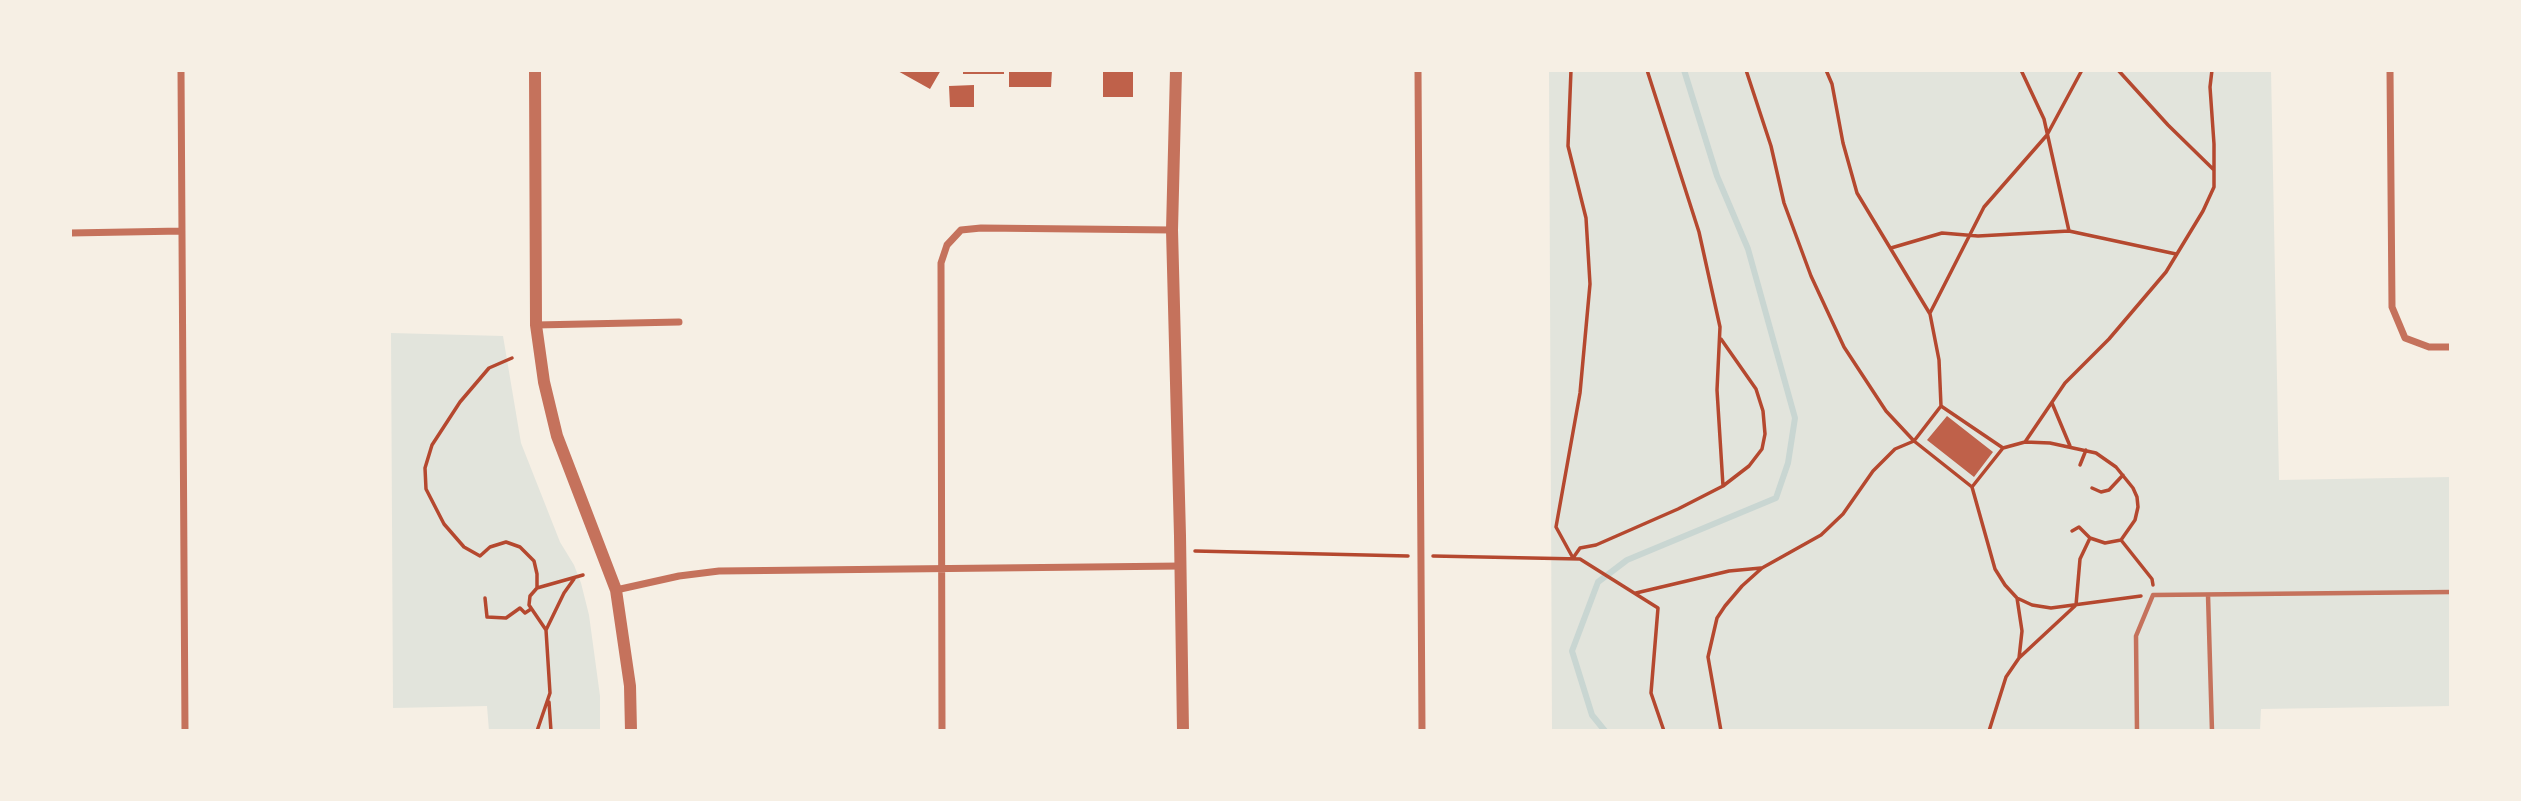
<!DOCTYPE html>
<html>
<head>
<meta charset="utf-8">
<style>
  body { margin:0 }
  #map { position:relative; width:2521px; height:801px; overflow:hidden; background:#f6efe4; font-family:Signika,sans-serif }
  canvas { display:block }
  .frame { position:absolute; inset:0; border:72px solid #f6efe4; pointer-events:none }
</style>
</head>
<body>
<div id="map">
<canvas width="2521" height="801"></canvas>
<div class="frame"></div>
</div>
<script>
const ctx = document.querySelector('canvas').getContext('2d');
ctx.lineJoin = 'round';
function fill(path, color) { ctx.fillStyle = color; ctx.fill(path, 'evenodd'); }
const poly = rows => new Path2D(rows.map(r => 'M' + r).join(''));
function stroke(path, color, width, dash) { ctx.strokeStyle = color; ctx.lineWidth = width; ctx.lineCap = dash ? 'butt' : 'round'; ctx.setLineDash(dash || []); ctx.stroke(path); }
fill(poly([
  [1549,70,2271,70,2279,480,2451,477,2451,706,2261,709,2260,731,1552,731],
  [391,333,503,336,521,443,560,542,574,565,581,583,589,615,600,696,600,731,489,731,487,706,393,708]
]), '#e2e4dc');
stroke(poly([
  [1605,731,1592,715,1572,651,1598,582,1627,560,1776,498,1788,463,1795,418,1748,249,1717,176,1684,70]
]), '#c9d6d2', 6);
fill(poly([
  [896,70,941,70,930,89],
  [963,70,1004,70,1004,74,963,74],
  [1009,70,1052,70,1051,87,1009,87],
  [1103,70,1133,70,1133,97,1103,97],
  [974,85,974,107,950,107,949,86],
  [1947,416,1993,452,1974,477,1927,440]
]), '#bf614a');
stroke(poly([
  [1571,70,1568,146,1586,218,1590,284,1580,393,1556,527,1573,558,1580,548,1596,545,1678,509,1723,486,1717,390,1720,327,1699,232,1647,70],
  [1746,70,1771,146,1784,203,1811,276,1844,347,1886,411,1914,441,1972,487,1995,569,2005,585,2017,598,2032,605,2051,608,2141,596],
  [2021,70,2044,119,2069,231],
  [2118,70,2168,125,2214,170],
  [1891,248,1942,233,1978,236,2069,231,2176,254],
  [1930,313,1984,207,2047,135,2082,70],
  [1721,339,1756,389,1763,411,1765,434,1762,449,1749,466,1723,486],
  [512,358,489,368,460,402,432,445,425,468,426,489,444,524,464,547,480,556,490,547,506,542,520,547,534,561,537,574,537,588,583,575],
  [2052,403,2070,446],
  [1941,406,2003,448],
  [2025,442,2065,383,2109,339,2166,272,2203,211,2214,187,2214,144,2210,87,2212,70],
  [2080,465,2086,450],
  [1972,487,2003,448,2025,442,2050,443,2096,453,2116,467,2133,488,2137,497,2138,507,2135,520,2121,540],
  [2092,488,2101,492,2109,490,2123,475],
  [2072,531,2079,527,2090,538],
  [1195,551,1408,556],
  [1433,556,1580,559,1658,608,1651,693,1664,731],
  [1636,593,1729,571,1761,568],
  [485,598,487,617,506,618,520,608,525,613,531,609],
  [546,630,564,593,574,579],
  [2019,658,2076,605,2080,559,2090,538,2105,543,2121,540,2152,579,2153,585],
  [549,702,551,731],
  [537,731,550,693,546,630,529,605,530,596,537,588],
  [1721,731,1708,657,1717,618,1725,606,1742,586,1762,568,1821,535,1843,514,1873,471,1895,449,1914,441,1941,406,1939,360,1930,314,1857,193,1843,143,1832,84,1826,70],
  [1989,731,2006,677,2019,658,2022,631,2017,598]
]), '#b5482f', 3.5);
stroke(poly([
  [2208,595,2212,731],
  [2137,731,2136,636,2153,595,2451,592]
]), '#c5725c', 4.5);
stroke(poly([
  [181,70,185,731],
  [1418,70,1422,731],
  [2390,70,2392,307,2405,338,2429,347,2451,347],
  [70,233,182,231],
  [536,325,679,322],
  [616,590,679,576,719,571,1181,566],
  [942,731,941,263,947,245,961,230,981,228,1172,230]
]), '#c5725c', 7);
stroke(poly([
  [535,70,536,325,544,382,557,436,616,590,630,686,631,731],
  [1176,70,1172,230,1180,536,1183,731]
]), '#c5725c', 12);
</script>
</body>
</html>
